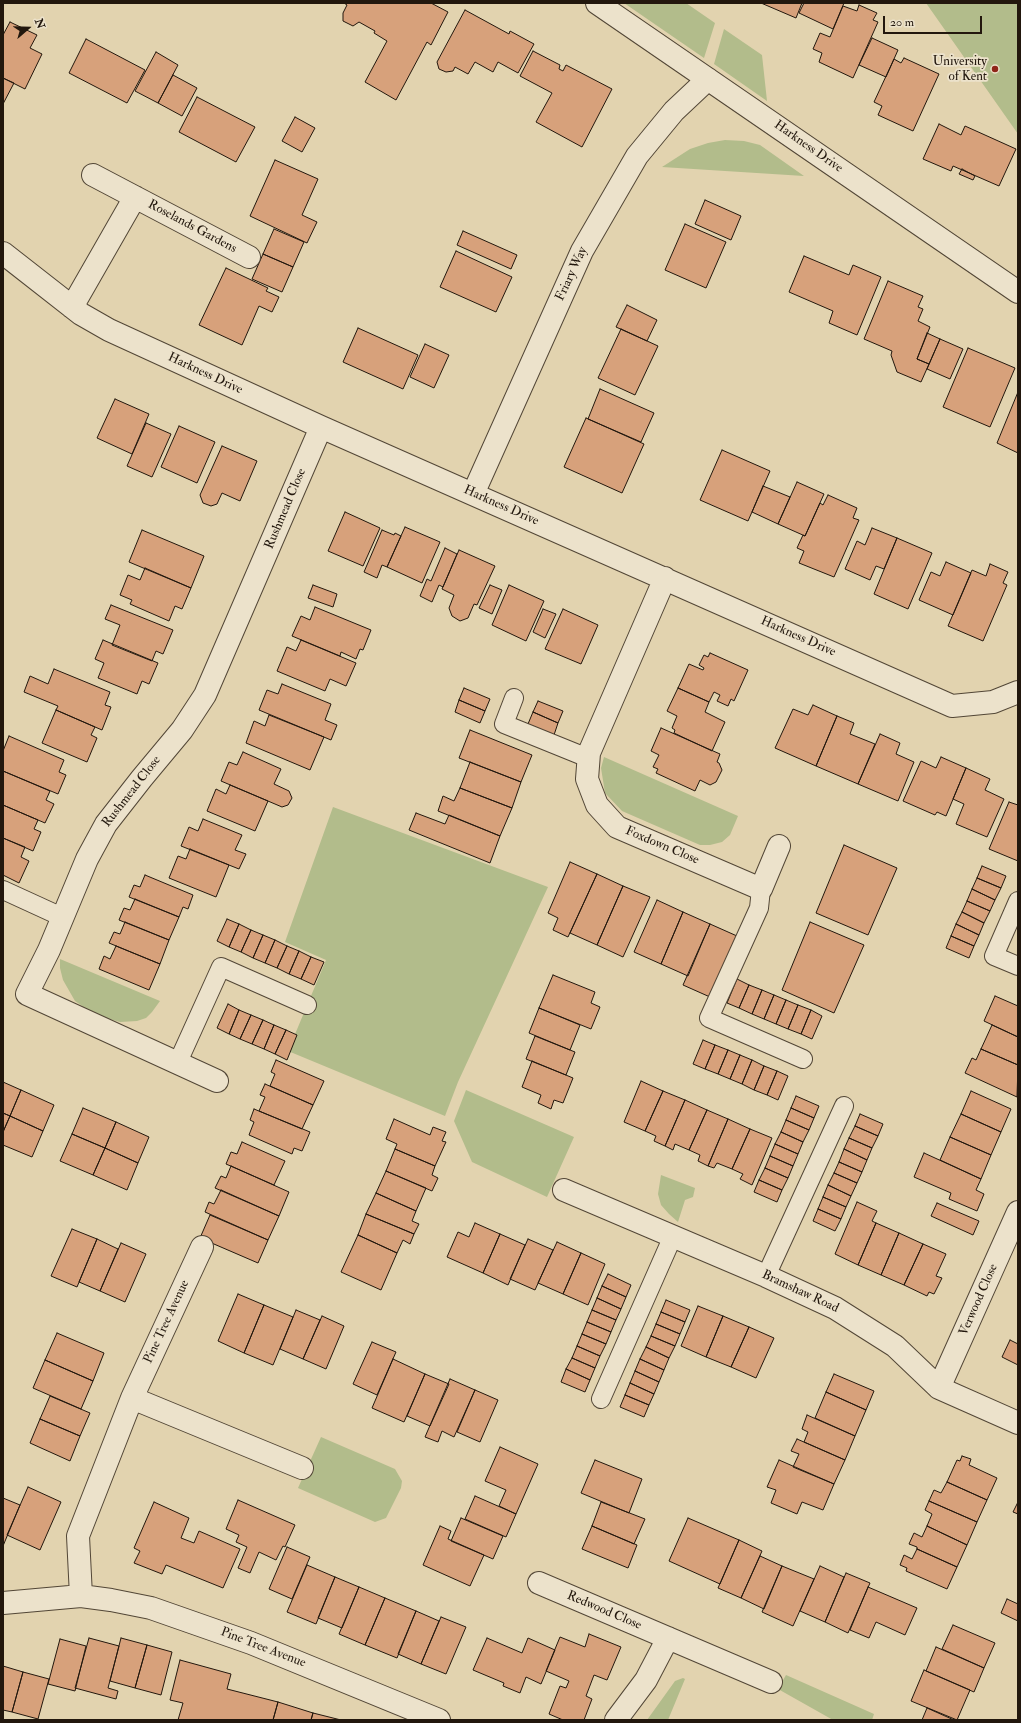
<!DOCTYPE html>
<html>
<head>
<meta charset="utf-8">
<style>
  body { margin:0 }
  #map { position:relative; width:1021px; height:1723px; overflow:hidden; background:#e2d3af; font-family:"IM FELL Double Pica",serif }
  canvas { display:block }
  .frame { position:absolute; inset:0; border:4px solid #22170d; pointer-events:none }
  .north { position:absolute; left:8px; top:8px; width:40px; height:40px; -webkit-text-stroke:3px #ece2cb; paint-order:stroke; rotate:70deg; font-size:11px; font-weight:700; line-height:16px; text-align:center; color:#22170d }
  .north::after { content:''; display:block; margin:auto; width:14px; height:18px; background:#22170d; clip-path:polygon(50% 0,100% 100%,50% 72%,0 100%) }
  .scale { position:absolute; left:883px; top:16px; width:99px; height:18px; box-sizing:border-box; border:2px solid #22170d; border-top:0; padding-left:5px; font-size:12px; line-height:14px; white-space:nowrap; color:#22170d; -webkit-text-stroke:3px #ece2cb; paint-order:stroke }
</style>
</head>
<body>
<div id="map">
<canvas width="1021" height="1723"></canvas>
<div class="frame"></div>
<div class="north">N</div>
<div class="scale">20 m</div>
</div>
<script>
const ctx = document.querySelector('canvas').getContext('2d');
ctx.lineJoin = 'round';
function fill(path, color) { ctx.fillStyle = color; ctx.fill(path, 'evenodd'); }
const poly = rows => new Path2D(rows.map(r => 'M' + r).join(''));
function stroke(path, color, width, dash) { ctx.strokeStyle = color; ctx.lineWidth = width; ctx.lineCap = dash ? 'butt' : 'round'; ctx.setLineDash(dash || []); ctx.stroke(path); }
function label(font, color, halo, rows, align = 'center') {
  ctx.font = font + ' "IM FELL Double Pica",serif'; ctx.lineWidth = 3.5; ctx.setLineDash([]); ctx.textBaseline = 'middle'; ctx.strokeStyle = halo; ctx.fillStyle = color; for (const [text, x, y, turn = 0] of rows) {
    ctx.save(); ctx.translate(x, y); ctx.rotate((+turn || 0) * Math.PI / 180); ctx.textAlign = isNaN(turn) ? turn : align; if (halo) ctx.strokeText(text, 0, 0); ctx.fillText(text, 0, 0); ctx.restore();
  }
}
fill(poly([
  [624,3,686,3,715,23,704,58],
  [926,3,1018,3,1018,134],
  [724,29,762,55,767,101,714,64],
  [725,140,744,141,760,145,804,176,662,167,690,149,708,143],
  [604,757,738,816,730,835,722,842,710,845,700,845,622,811,605,793,601,768],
  [333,807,548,887,458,1082,445,1116,288,1051,326,960,285,942],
  [60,959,160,1001,152,1012,146,1018,137,1021,120,1022,106,1018,88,1010,75,1001,63,980,60,968],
  [466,1090,574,1137,547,1197,472,1162,454,1121],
  [661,1175,695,1188,693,1197,685,1200,678,1222,669,1214,661,1205,658,1194],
  [321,1437,395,1469,402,1481,401,1488,386,1518,375,1522,298,1488],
  [786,1675,874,1714,872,1720,833,1720,778,1689],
  [683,1678,685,1679,668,1720,647,1720,675,1681]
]), '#b2bc8b');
const building = poly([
  [344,3,431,3,448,12,431,45,427,42,396,100,365,82,387,41,374,33,375,31,359,22,353,26,343,21,343,13,347,5,344,3],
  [761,3,802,3,796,18,761,3],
  [804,3,844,3,833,29,799,13,804,3],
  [859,5,877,13,873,20,878,22,853,78,819,62,822,53,813,49,820,33,830,37,843,6,857,11,859,5],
  [465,10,509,34,510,31,534,44,518,73,498,62,493,72,475,62,468,74,455,67,453,71,446,72,439,69,437,62,465,10],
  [10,22,37,35,30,48,42,54,25,89,3,78,3,35,10,22],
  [872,38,898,50,886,77,859,65,872,38],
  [86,39,145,70,127,103,69,73,86,39],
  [533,51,560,65,559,69,563,71,566,65,612,89,582,147,536,122,552,93,520,76,533,51],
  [156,52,178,65,158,103,135,91,156,52],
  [904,58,939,74,913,131,878,115,882,106,874,102,894,59,901,63,904,58],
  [173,75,197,88,182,116,158,103,173,75],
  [3,78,14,83,3,104,3,78],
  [197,97,255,127,236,162,179,132,197,97],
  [295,117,315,128,302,152,282,141,295,117],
  [939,124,961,135,965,126,1016,149,999,186,953,166,951,171,923,159,939,124],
  [275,160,318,179,302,215,317,222,307,243,250,216,275,160],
  [962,169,975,176,973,180,959,174,962,169],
  [705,200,741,216,731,240,695,224,705,200],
  [685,224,726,242,706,288,665,270,685,224],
  [274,229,304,242,293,267,263,254,274,229],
  [463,231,517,255,511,269,457,245,463,231],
  [456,251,512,277,496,312,440,287,456,251],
  [263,254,293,267,282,292,252,279,263,254],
  [804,256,849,275,853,265,881,277,857,335,829,323,833,311,789,292,804,256],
  [226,268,268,288,266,291,279,297,272,312,259,306,242,345,199,325,226,268],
  [888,281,923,296,918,307,923,309,918,321,930,327,917,359,929,364,921,382,897,372,891,355,892,351,864,339,888,281],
  [627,305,657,320,647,341,616,327,627,305],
  [358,328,418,355,403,389,343,362,358,328],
  [621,329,658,346,635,395,598,378,621,329],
  [927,333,940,339,929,364,917,359,927,333],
  [940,339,963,349,950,379,927,369,940,339],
  [425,344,449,355,434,388,410,377,425,344],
  [968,348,1015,368,990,427,943,407,968,348],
  [600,389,654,413,641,442,588,419,600,389],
  [1018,392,1018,453,997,443,1018,392],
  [115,399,149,414,132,454,97,438,115,399],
  [586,418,644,444,622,493,564,467,586,418],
  [146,423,171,434,152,477,127,466,146,423],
  [179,426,215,442,197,483,161,467,179,426],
  [222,446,257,461,240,501,222,493,217,504,211,506,203,503,200,495,222,446],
  [722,450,770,471,748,521,700,500,722,450],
  [797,482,824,494,805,536,778,524,797,482],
  [763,486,790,497,778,524,752,512,763,486],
  [828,495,857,508,853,518,859,520,834,577,799,563,804,551,797,548,803,535,805,536,820,503,823,505,828,495],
  [345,512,380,528,363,566,328,551,345,512],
  [405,527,440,542,422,583,387,567,405,527],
  [872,528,897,538,884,569,876,566,870,580,845,569,857,541,865,545,872,528],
  [142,530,204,556,191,588,129,562,142,530],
  [382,530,394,535,395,533,401,536,387,567,382,565,377,578,364,572,382,530],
  [897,538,932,553,908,609,874,594,897,538],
  [445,548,457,554,443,587,439,585,432,602,420,596,427,579,431,581,445,548],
  [459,550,495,566,477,605,474,604,468,618,460,621,452,616,449,608,454,595,442,589,459,550],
  [946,562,971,573,953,615,919,600,931,572,940,576,946,562],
  [990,564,1008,572,1003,583,1007,585,983,641,948,626,972,570,986,576,990,564],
  [145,568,191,588,182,609,175,606,169,621,130,604,132,600,120,595,128,575,140,580,145,568],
  [313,585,337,594,333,607,308,598,313,585],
  [490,585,502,590,492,614,479,608,490,585],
  [509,585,544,601,526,641,492,625,509,585],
  [111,605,173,630,163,654,156,651,152,661,112,645,120,625,105,619,111,605],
  [315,607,371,630,363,650,360,649,356,659,341,652,340,656,292,636,301,616,310,620,315,607],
  [543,609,556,614,545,638,533,632,543,609],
  [563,609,598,625,581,664,545,649,563,609],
  [103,640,158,663,149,684,142,681,137,694,98,678,104,663,95,659,103,640],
  [301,640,356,663,346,686,330,679,325,691,277,671,287,647,296,651,301,640],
  [710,653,748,670,734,701,731,699,728,706,717,701,720,695,714,692,709,702,678,688,689,664,703,670,704,668,699,665,704,655,708,657,710,653],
  [54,669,110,692,105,705,111,707,102,730,56,710,58,706,24,692,30,676,48,684,54,669],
  [282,684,331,704,325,720,337,725,331,740,259,710,267,690,278,694,282,684],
  [464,688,490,699,485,711,459,700,464,688],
  [678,688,709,702,705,712,725,722,712,751,674,733,675,730,672,728,677,716,667,711,678,688],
  [459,700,485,711,480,723,455,712,459,700],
  [538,701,563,711,558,723,533,712,538,701],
  [813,705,837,716,816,766,775,748,793,709,808,715,813,705],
  [56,710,95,727,91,735,97,738,87,762,42,743,56,710],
  [533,712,558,723,554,735,528,724,533,712],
  [269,715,324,737,310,770,246,743,254,721,265,726,269,715],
  [837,716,854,723,850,734,875,744,858,784,816,766,837,716],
  [661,728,720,754,717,762,719,763,722,770,716,782,710,785,700,780,695,791,656,773,658,769,653,767,659,755,651,751,661,728],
  [470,730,532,755,521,782,459,758,470,730],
  [880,734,900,743,896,754,914,762,898,801,858,784,880,734],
  [9,736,64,760,59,772,66,775,58,794,3,771,3,751,9,736],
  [243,752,281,769,274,784,289,791,292,798,288,805,282,807,221,781,229,762,237,765,243,752],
  [941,757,966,768,946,816,937,812,935,815,903,801,921,761,936,768,941,757],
  [470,762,521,782,512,808,460,788,470,762],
  [966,768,990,779,985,790,1004,799,987,837,956,824,964,804,953,799,966,768],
  [3,771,50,791,46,800,54,804,45,823,3,805,3,771],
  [230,785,268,801,255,831,207,811,216,789,226,794,230,785],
  [460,788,512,808,500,836,438,811,443,796,454,801,460,788],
  [1009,802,1018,805,1018,861,989,849,1009,802],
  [3,805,38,820,34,829,41,832,33,851,3,838,3,805],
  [416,813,445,824,449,815,500,836,490,863,409,830,416,813],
  [203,819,242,835,235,850,246,854,239,869,181,846,189,827,198,831,203,819],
  [3,838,25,847,21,857,29,861,19,883,3,875,3,838],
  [844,845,897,868,868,935,816,913,844,845],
  [190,849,229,865,216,897,169,878,178,856,186,859,190,849],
  [570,862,597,874,568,937,553,930,558,918,548,913,570,862],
  [982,866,1006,876,1001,888,977,878,982,866],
  [597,874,623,886,597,945,570,933,597,874],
  [145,875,193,895,188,909,183,907,179,917,129,897,134,885,140,887,145,875],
  [977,878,1001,888,995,900,972,889,977,878],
  [623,886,650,897,623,957,597,945,623,886],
  [972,889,995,900,990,911,967,901,972,889],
  [135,899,179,917,169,940,119,920,124,908,130,910,135,899],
  [657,900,683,912,661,964,634,952,657,900],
  [967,901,990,911,984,923,962,912,967,901],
  [683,912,710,924,688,976,661,964,683,912],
  [962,912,984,923,979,935,956,924,962,912],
  [227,919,239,924,229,947,217,941,227,919],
  [125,922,169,940,160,964,109,943,114,932,120,934,125,922],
  [810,922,864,945,834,1013,782,990,810,922],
  [239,924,251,930,241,952,229,947,239,924],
  [710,924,737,936,710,997,683,985,710,924],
  [956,924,979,935,974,946,951,936,956,924],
  [251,930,263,935,253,958,241,952,251,930],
  [263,935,275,940,265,963,253,958,263,935],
  [951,936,974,946,969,958,946,948,951,936],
  [275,940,287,946,277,968,265,963,275,940],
  [116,946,160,964,149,990,99,969,104,956,110,959,116,946],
  [287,946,299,951,289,974,277,968,287,946],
  [299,951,311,957,301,979,289,974,299,951],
  [311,957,324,962,314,985,301,979,311,957],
  [553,975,595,992,591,1003,600,1007,591,1029,539,1008,553,975],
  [737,979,749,985,739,1008,727,1003,737,979],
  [749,985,762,990,752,1014,739,1008,749,985],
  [762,990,774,995,764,1019,752,1014,762,990],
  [774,995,786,1000,776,1024,764,1019,774,995],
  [995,996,1018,1006,1018,1037,984,1021,995,996],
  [786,1000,798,1005,788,1029,776,1024,786,1000],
  [228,1004,239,1010,229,1034,217,1028,228,1004],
  [798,1005,811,1010,801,1034,788,1029,798,1005],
  [539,1008,580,1025,570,1050,529,1033,539,1008],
  [239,1010,251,1015,240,1039,229,1034,239,1010],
  [811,1010,822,1016,812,1039,801,1034,811,1010],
  [251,1015,263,1020,252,1044,240,1039,251,1015],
  [263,1020,274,1025,264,1049,252,1044,263,1020],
  [274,1025,286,1030,275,1054,264,1049,274,1025],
  [992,1025,1018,1037,1018,1065,981,1049,992,1025],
  [286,1030,297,1035,287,1060,275,1054,286,1030],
  [535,1036,575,1052,566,1075,526,1059,535,1036],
  [703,1040,715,1045,705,1069,693,1064,703,1040],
  [715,1045,728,1050,718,1074,705,1069,715,1045],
  [981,1049,1018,1065,1017,1097,965,1073,972,1058,976,1060,981,1049],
  [728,1050,740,1055,730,1079,718,1074,728,1050],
  [740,1055,752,1060,742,1084,730,1079,740,1055],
  [276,1060,324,1081,313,1105,270,1086,275,1074,271,1072,276,1060],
  [752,1060,764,1066,754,1090,742,1084,752,1060],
  [532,1061,573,1078,563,1103,554,1100,551,1109,538,1103,541,1095,522,1087,532,1061],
  [764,1066,777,1071,767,1095,754,1090,764,1066],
  [777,1071,788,1076,778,1100,767,1095,777,1071],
  [641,1081,663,1091,645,1131,624,1122,641,1081],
  [3,1082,21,1090,10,1116,3,1113,3,1082],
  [265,1084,313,1105,302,1129,259,1111,265,1097,260,1095,265,1084],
  [21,1090,54,1105,43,1131,10,1116,21,1090],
  [663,1091,685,1100,665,1146,654,1141,656,1136,645,1131,663,1091],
  [971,1091,1011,1109,1001,1132,961,1114,971,1091],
  [796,1096,819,1106,814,1118,791,1108,796,1096],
  [685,1100,707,1110,689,1150,675,1144,673,1150,665,1146,685,1100],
  [83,1108,116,1122,105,1148,72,1134,83,1108],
  [791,1108,814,1118,809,1130,786,1120,791,1108],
  [254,1109,310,1132,302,1151,294,1148,292,1154,249,1135,254,1122,250,1120,254,1109],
  [707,1110,728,1119,708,1166,698,1161,700,1155,689,1150,707,1110],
  [3,1113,10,1116,3,1132,3,1113],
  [860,1114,883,1124,878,1136,855,1126,860,1114],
  [961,1114,1001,1132,991,1155,950,1137,961,1114],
  [10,1116,43,1131,32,1157,3,1145,3,1132,10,1116],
  [394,1119,430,1135,433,1127,446,1132,442,1141,446,1142,435,1166,395,1149,397,1144,386,1139,394,1119],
  [728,1119,750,1129,732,1169,717,1163,714,1168,708,1166,728,1119],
  [786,1120,809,1130,803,1142,781,1132,786,1120],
  [116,1122,149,1137,138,1163,105,1148,116,1122],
  [855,1126,878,1136,872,1148,849,1138,855,1126],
  [750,1129,772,1138,752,1185,740,1179,743,1174,732,1169,750,1129],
  [781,1132,803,1142,798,1154,775,1144,781,1132],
  [72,1134,105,1148,93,1175,60,1161,72,1134],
  [950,1137,991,1155,981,1179,940,1160,950,1137],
  [849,1138,872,1148,867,1160,844,1149,849,1138],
  [242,1142,285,1161,274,1185,226,1164,231,1152,237,1154,242,1142],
  [775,1144,798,1154,793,1166,770,1156,775,1144],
  [105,1148,138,1163,127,1190,93,1175,105,1148],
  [395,1149,435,1166,432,1175,438,1178,432,1191,386,1171,395,1149],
  [844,1149,867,1160,862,1172,839,1162,844,1149],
  [924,1153,981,1179,976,1190,984,1194,977,1211,949,1199,951,1193,914,1177,924,1153],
  [770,1156,793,1166,788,1178,765,1168,770,1156],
  [839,1162,862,1172,857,1183,834,1173,839,1162],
  [231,1166,289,1192,279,1216,215,1188,221,1176,226,1178,231,1166],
  [765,1168,788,1178,782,1190,759,1180,765,1168],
  [386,1171,426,1188,416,1211,376,1193,386,1171],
  [834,1173,857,1183,851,1196,828,1185,834,1173],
  [759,1180,782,1190,777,1202,754,1192,759,1180],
  [828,1185,851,1196,846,1207,823,1197,828,1185],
  [221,1190,279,1216,268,1240,205,1212,209,1202,214,1204,221,1190],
  [376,1193,416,1211,412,1221,419,1224,414,1234,366,1214,376,1193],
  [823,1197,846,1207,841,1219,818,1209,823,1197],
  [857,1202,877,1211,872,1221,876,1223,858,1265,835,1254,857,1202],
  [937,1203,979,1221,973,1235,931,1216,937,1203],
  [818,1209,841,1219,835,1231,813,1221,818,1209],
  [366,1214,414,1234,410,1244,403,1240,397,1253,358,1235,366,1214],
  [210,1215,268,1240,258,1263,200,1238,210,1215],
  [475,1223,500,1234,483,1273,447,1257,458,1232,469,1237,475,1223],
  [876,1223,899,1233,881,1275,858,1265,876,1223],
  [72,1229,97,1239,77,1287,51,1276,72,1229],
  [899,1233,923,1244,904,1285,881,1275,899,1233],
  [500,1234,525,1245,508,1285,483,1273,500,1234],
  [358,1235,397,1253,381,1290,341,1272,358,1235],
  [97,1239,118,1249,100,1291,79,1282,97,1239],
  [528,1239,553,1250,535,1290,510,1279,528,1239],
  [557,1242,581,1253,563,1294,538,1283,557,1242],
  [121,1243,146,1254,125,1302,100,1291,121,1243],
  [923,1244,946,1254,936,1276,942,1278,934,1294,929,1292,927,1296,904,1285,923,1244],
  [581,1253,605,1264,588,1305,563,1294,581,1253],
  [608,1274,631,1285,626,1297,602,1286,608,1274],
  [602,1286,626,1297,621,1309,597,1298,602,1286],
  [238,1294,264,1305,244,1353,218,1341,238,1294],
  [597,1298,621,1309,616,1320,592,1310,597,1298],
  [666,1300,690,1310,685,1322,661,1312,666,1300],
  [264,1305,293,1317,273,1365,244,1353,264,1305],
  [698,1306,723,1316,706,1357,681,1346,698,1306],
  [296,1310,320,1320,303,1359,280,1349,296,1310],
  [592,1310,616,1320,611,1332,587,1322,592,1310],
  [661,1312,685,1322,680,1334,656,1324,661,1312],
  [322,1316,344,1326,326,1369,303,1359,322,1316],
  [723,1316,749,1327,731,1367,706,1357,723,1316],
  [587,1322,611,1332,606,1344,582,1334,587,1322],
  [656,1324,680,1334,675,1346,651,1336,656,1324],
  [749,1327,774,1338,756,1378,731,1367,749,1327],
  [57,1333,104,1353,93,1381,45,1360,57,1333],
  [582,1334,606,1344,600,1356,577,1346,582,1334],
  [651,1336,675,1346,669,1358,646,1347,651,1336],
  [1010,1340,1018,1344,1018,1365,1002,1357,1010,1340],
  [372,1342,396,1352,377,1395,353,1384,372,1342],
  [577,1346,600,1356,595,1368,572,1358,577,1346],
  [646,1347,669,1358,664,1370,640,1359,646,1347],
  [572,1358,595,1368,590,1380,566,1369,572,1358],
  [393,1359,425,1374,404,1422,372,1408,393,1359],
  [640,1359,664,1370,659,1382,635,1371,640,1359],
  [45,1360,93,1381,81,1409,33,1388,45,1360],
  [566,1369,590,1380,585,1392,561,1382,566,1369],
  [635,1371,659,1382,654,1394,630,1383,635,1371],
  [425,1374,449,1384,430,1426,407,1416,425,1374],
  [834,1374,874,1391,866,1410,826,1392,834,1374],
  [450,1379,475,1390,454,1437,442,1431,438,1442,425,1437,450,1379],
  [630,1383,654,1394,649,1405,625,1395,630,1383],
  [475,1390,498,1400,480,1442,457,1432,475,1390],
  [826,1392,866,1410,855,1436,815,1418,826,1392],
  [625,1395,649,1405,644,1417,620,1407,625,1395],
  [50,1396,90,1413,80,1436,40,1419,50,1396],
  [807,1415,855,1436,845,1460,804,1442,808,1432,802,1429,807,1415],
  [40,1419,80,1436,70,1461,30,1443,40,1419],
  [797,1439,845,1460,834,1484,793,1467,799,1454,791,1451,797,1439],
  [500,1447,538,1464,516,1514,499,1506,506,1490,485,1481,500,1447],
  [962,1456,971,1459,969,1465,997,1478,987,1500,947,1482,957,1460,960,1461,962,1456],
  [595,1460,642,1479,629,1513,581,1493,595,1460],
  [779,1460,834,1484,823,1510,802,1502,797,1514,771,1503,776,1490,767,1487,779,1460],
  [947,1482,987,1500,977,1522,929,1501,934,1490,941,1493,947,1482],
  [28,1487,61,1502,40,1550,7,1535,28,1487],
  [475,1496,516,1514,506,1537,465,1519,475,1496],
  [3,1498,20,1505,3,1546,3,1498],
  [238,1500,295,1525,285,1547,283,1546,276,1560,259,1552,250,1573,238,1568,247,1547,236,1542,239,1535,226,1529,238,1500],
  [929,1501,977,1522,967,1545,927,1526,932,1514,925,1510,929,1501],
  [154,1502,189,1518,181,1538,194,1543,199,1531,240,1549,223,1588,166,1565,162,1574,134,1563,140,1551,134,1548,154,1502],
  [601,1502,645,1519,634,1544,592,1526,601,1502],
  [1018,1502,1018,1514,1013,1512,1018,1502],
  [461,1518,503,1536,493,1559,451,1541,461,1518],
  [688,1518,739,1540,720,1584,669,1561,688,1518],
  [440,1526,451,1531,448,1539,484,1555,470,1586,423,1565,440,1526],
  [592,1526,637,1545,628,1568,582,1549,592,1526],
  [927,1526,967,1545,957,1567,917,1549,917,1547,909,1544,914,1533,922,1537,927,1526],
  [739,1540,762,1551,741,1598,718,1588,739,1540],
  [287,1547,310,1557,292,1599,269,1589,287,1547],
  [917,1549,957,1567,947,1589,906,1571,907,1568,900,1565,904,1555,912,1559,917,1549],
  [760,1556,782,1566,764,1609,741,1598,760,1556],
  [307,1565,335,1577,316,1624,287,1612,307,1565],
  [782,1566,814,1579,793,1626,762,1612,782,1566],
  [820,1566,844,1577,825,1622,800,1611,820,1566],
  [846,1573,870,1583,848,1633,825,1622,846,1573],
  [335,1577,359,1587,342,1628,318,1618,335,1577],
  [359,1587,385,1598,365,1645,339,1634,359,1587],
  [868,1587,917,1608,905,1635,876,1622,869,1638,850,1630,868,1587],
  [385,1598,416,1611,397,1658,365,1645,385,1598],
  [1007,1599,1018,1604,1018,1621,1001,1613,1007,1599],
  [416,1611,439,1621,421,1664,398,1654,416,1611],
  [441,1617,466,1627,446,1674,421,1664,441,1617],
  [953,1625,995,1643,984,1668,942,1649,953,1625],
  [589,1634,621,1647,607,1680,594,1675,586,1696,592,1699,584,1720,563,1720,549,1714,560,1686,566,1688,569,1681,546,1671,560,1637,585,1647,589,1634],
  [89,1638,119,1646,108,1688,118,1691,116,1699,75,1688,89,1638],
  [121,1638,147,1645,135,1688,110,1681,121,1638],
  [487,1638,522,1653,528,1638,555,1650,541,1684,526,1677,520,1693,503,1686,504,1683,473,1670,487,1638],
  [60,1639,86,1646,75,1691,48,1684,60,1639],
  [147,1645,172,1652,161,1695,135,1688,147,1645],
  [936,1647,984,1668,974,1692,926,1671,936,1647],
  [180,1660,231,1674,227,1689,278,1702,273,1720,178,1720,183,1703,170,1700,180,1660],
  [3,1666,23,1672,12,1712,3,1710,3,1666],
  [924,1670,970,1690,957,1720,911,1701,924,1670],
  [23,1672,49,1679,38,1719,12,1712,23,1672],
  [278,1702,313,1713,311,1720,273,1720,278,1702],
  [927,1708,954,1720,922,1720,927,1708],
  [313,1713,341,1720,311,1720,313,1713]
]);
fill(building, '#d7a17b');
stroke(building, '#22170d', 1);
const service = poly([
  [514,698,504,724,588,758],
  [761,889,759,908,709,1018,803,1059],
  [3,890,62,917],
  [1018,901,994,956,1018,966],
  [178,1062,221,967,307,1005],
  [766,1276,844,1106],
  [601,1399,673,1236]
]);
const minor = poly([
  [597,3,1018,292],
  [93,175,249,257],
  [3,253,81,314,109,330,321,427,952,706,993,702,1018,692],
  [72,307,135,197],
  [473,494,582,251,637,156,674,111,708,79],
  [665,578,589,753,587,779,597,805,617,827,761,889,779,846],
  [217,1081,27,994,49,950,87,859,106,824,142,778,182,730,205,695,321,427],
  [564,1190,766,1276,835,1308,895,1346,939,1388,1018,1423],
  [939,1388,1018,1212],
  [132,1398,302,1468],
  [539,1583,771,1682],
  [81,1596,78,1536,132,1398,202,1247],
  [3,1603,81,1596,111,1600,151,1608,251,1643,439,1720],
  [616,1720,646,1680,668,1638]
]);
stroke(service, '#524636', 20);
stroke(minor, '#524636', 24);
stroke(service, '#ece2cb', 18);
stroke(minor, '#ece2cb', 22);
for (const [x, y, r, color] of [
  [995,69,4,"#8f2418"]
]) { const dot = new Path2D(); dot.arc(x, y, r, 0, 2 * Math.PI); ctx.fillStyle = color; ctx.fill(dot); stroke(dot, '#ece2cb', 1.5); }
label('13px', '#22170d', '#ece2cb', [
  ["University",987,62],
  ["of Kent",987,77]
], 'right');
label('13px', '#22170d', '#ece2cb', [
  ["Harkness Drive",808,147,35],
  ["Roselands Gardens",192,227,28],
  ["Friary Way",572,274,-65],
  ["Harkness Drive",205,374,25],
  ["Harkness Drive",501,506,24],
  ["Rushmead Close",286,509,-67],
  ["Harkness Drive",798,637,24],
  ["Rushmead Close",132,792,-52],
  ["Foxdown Close",662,846,23],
  ["Bramshaw Road",800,1292,25],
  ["Verwood Close",979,1300,-66],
  ["Pine Tree Avenue",167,1322,-65],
  ["Redwood Close",604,1611,23],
  ["Pine Tree Avenue",263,1648,21]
]);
</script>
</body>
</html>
